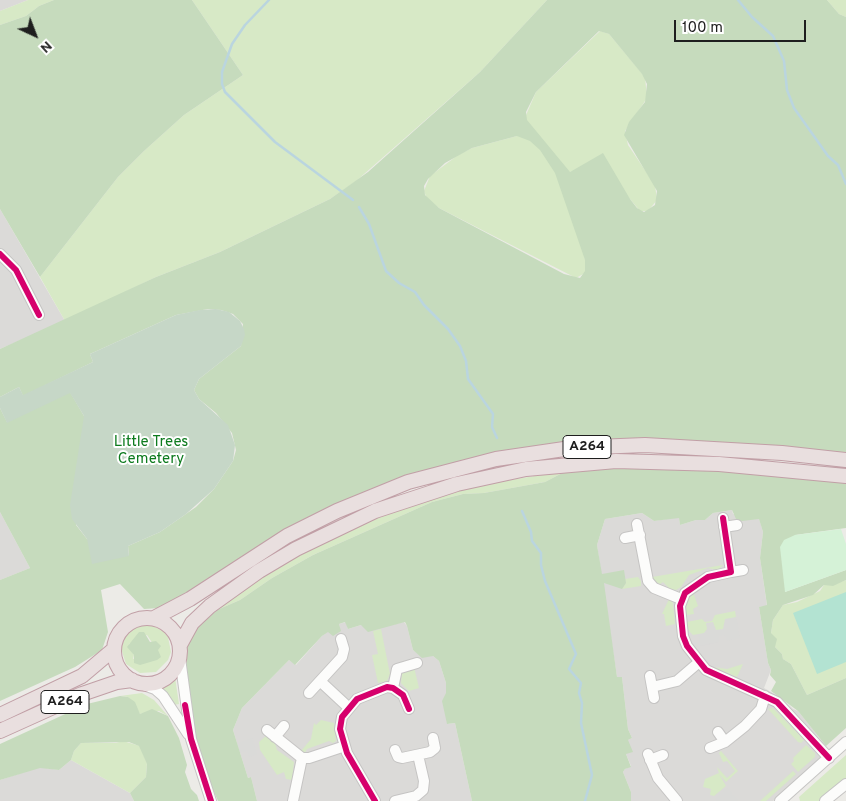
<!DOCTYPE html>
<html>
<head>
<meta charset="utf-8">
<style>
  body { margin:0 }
  #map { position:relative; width:846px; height:801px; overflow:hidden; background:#ecebe7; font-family:Overpass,sans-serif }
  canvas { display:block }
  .north { position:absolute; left:10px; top:10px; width:50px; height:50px; -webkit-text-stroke:4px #fff; paint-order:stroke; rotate:137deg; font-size:14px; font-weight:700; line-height:20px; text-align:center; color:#1e1e1e }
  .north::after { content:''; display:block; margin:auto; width:18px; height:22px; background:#1e1e1e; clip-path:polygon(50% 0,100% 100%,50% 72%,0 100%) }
  .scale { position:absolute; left:674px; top:20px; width:132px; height:22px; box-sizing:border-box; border:2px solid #1e1e1e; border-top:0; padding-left:6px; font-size:15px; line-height:18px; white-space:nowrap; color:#1e1e1e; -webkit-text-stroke:4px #fff; paint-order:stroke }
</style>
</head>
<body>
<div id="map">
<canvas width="846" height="801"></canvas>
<div class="north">N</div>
<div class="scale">100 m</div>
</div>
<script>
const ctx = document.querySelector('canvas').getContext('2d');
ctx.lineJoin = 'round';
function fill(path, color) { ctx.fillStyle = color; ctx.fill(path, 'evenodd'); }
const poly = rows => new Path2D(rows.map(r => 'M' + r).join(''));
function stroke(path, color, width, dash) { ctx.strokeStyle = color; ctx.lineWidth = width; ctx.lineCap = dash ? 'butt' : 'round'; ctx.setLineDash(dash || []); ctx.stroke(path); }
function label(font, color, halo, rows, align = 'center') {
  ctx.font = font + ' Overpass,sans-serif'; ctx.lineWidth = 4; ctx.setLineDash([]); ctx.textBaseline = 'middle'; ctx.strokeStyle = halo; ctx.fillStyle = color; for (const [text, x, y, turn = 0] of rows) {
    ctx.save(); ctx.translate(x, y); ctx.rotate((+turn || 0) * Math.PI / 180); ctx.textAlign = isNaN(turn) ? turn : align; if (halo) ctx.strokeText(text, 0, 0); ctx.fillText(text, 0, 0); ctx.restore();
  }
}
fill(poly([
  [0,0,28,0,0,11],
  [0,209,65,321,0,349],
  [732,510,733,514,759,518,763,532,760,558,767,606,759,607,768,663,771,670,764,688,782,698,793,709,798,711,826,746,821,758,773,801,631,801,631,792,623,772,625,769,631,766,626,754,628,740,632,738,628,729,622,677,617,677,597,545,605,519,642,513,654,521,679,517,680,525,696,520,705,520,713,513],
  [0,512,30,568,0,580],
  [346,622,348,629,361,625,383,627,404,622,407,626,413,650,420,655,433,656,439,661,446,683,447,724,455,723,472,801,257,801,251,777,248,778,233,730,242,708,289,660,296,665,322,636,328,631,340,631,339,624],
  [71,760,130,793,134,801,0,801,0,780,40,767,59,770]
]), '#dbdad8');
fill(poly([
  [736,617,740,638,727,641,725,635,719,636,719,642,700,646,698,634,704,633,707,629,706,623,713,622,717,630,723,629,725,619],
  [252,738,257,754,249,757,247,751,240,753,237,743],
  [727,788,738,801,718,801,715,799]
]), '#dadad8');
fill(poly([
  [28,0,54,0,39,6,26,16,0,25,0,11],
  [192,0,547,0,480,72,355,182,330,199,220,252,156,277,65,321,40,277,118,177,144,151,184,115,243,75],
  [827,0,846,0,846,17,839,14],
  [600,31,609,34,645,77,647,98,625,131,628,145,655,185,657,200,648,211,640,211,630,199,577,170,570,172,586,265,585,273,576,278,439,208,427,199,424,191,430,176,458,155,472,148,517,136,536,92],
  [566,471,545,482,484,493,463,494,432,502,313,555,272,578,240,600,217,610,255,581,291,559,338,534,390,512,472,486],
  [723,565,718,570,708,568,689,575,681,587,676,590,670,589,663,582,660,584,656,582,652,577],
  [638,577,641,581,641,586,622,589,626,583,625,579],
  [846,580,846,678,807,695,791,664,783,659,782,654,775,647,771,633,773,620,783,605,797,602,820,591,824,585,833,585],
  [693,592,698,606,693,609,694,614,686,615,686,604],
  [669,599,673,603,675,624,666,626,664,614,662,614],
  [735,611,736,617,725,619,723,629,716,630,713,622,706,623,707,629,704,633,693,635,689,631,687,622,702,619,705,622,712,621,715,615],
  [149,624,163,631,168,637,171,652,168,660,156,672,140,673,126,664,121,648,127,633,141,625],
  [147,635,157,650,133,659,134,655,129,644],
  [381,629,390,674,387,681,378,683,372,655,378,654,373,631],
  [743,664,737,677,713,667,727,669],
  [414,667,419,688,409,691,401,683,402,673,412,670],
  [175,677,179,704,174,705,161,687],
  [142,693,154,700,168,716,159,711,140,714,128,697,120,696],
  [773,708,804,740,801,743,798,742,768,709],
  [321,720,334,723,336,741,333,743,329,741,307,749,305,753,301,751,311,739,314,723,316,725],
  [266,736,275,743,277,750,294,762,292,780,286,779,284,772,277,775,260,750,259,742],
  [123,741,140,746,147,763,146,777,130,793,71,760,74,751,81,743,116,743],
  [806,745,815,753,815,757,798,772,791,764,794,761,793,758],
  [721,751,738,771,726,782,719,774,726,786,714,796,710,795,711,789,703,787,705,779,719,773,717,767,727,778,735,771,727,761,723,762,719,753],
  [846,755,846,781,821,801,800,801,799,797],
  [793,771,796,774,766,801,760,801]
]), '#d7e9c6');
fill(poly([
  [54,0,192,0,243,75,184,115,144,151,118,177,40,277,0,209,0,25,26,16,39,6],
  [547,0,827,0,839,14,846,17,846,455,783,448,484,456,430,470,159,608,144,609,120,584,101,590,108,632,102,650,75,667,0,701,0,580,30,568,0,512,0,408,7,422,70,392,84,416,84,421,76,525,87,539,129,556,128,546,160,532,196,507,214,489,233,461,236,450,232,433,216,413,199,399,194,390,199,379,241,346,243,324,233,314,221,310,208,309,176,315,90,354,93,362,23,396,19,387,0,397,0,349,156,277,220,252,330,199,368,172,480,72],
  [599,31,609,34,642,74,647,84,645,102,629,122,624,135,657,191,655,205,644,212,637,208,630,199,603,153,570,172,527,120,526,112,536,92],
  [517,136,530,141,540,150,555,173,585,260,585,271,580,278,564,274,439,208,425,195,424,186,428,179,445,163,472,148],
  [629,467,695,468,846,482,846,528,795,535,785,592,846,570,846,580,833,586,824,585,813,595,783,605,773,620,771,633,777,639,775,647,782,654,783,659,791,664,807,695,846,678,846,728,826,746,798,711,771,691,776,682,770,675,771,670,768,663,759,607,767,605,760,558,763,532,759,519,742,521,736,519,732,510,713,513,705,520,696,520,680,525,679,518,654,521,642,513,605,519,597,545,602,574,624,570,626,583,622,589,604,583,617,677,622,677,628,729,632,738,628,740,633,752,626,754,631,767,625,769,623,772,631,792,631,801,472,801,455,723,447,724,442,701,446,693,446,683,439,661,433,656,422,658,413,650,407,626,405,622,368,632,361,625,348,629,345,622,339,624,341,631,333,636,328,632,322,636,295,665,289,660,242,708,233,730,248,778,251,777,257,801,218,801,207,776,194,734,186,667,187,645,196,629,217,610,240,600,272,578,313,555,432,502,463,494,484,493,545,482,566,471],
  [139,632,144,632,150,642,156,641,161,646,158,650,161,657,157,660,140,665,134,663,134,655,127,647],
  [120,696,128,697,135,702,140,714,152,709,168,716,179,738,187,765,185,772,191,789,197,795,199,801,134,801,130,793,146,777,147,764,139,746,129,742,81,743,74,751,71,760,59,770,40,768,0,780,0,744,87,704]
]), '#c6dbbd');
fill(poly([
  [200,310,216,309,229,312,240,321,244,329,245,335,241,346,199,379,194,390,199,399,228,425,235,445,233,461,214,489,186,514,160,532,128,546,129,556,92,564,87,539,72,519,70,505,84,416,70,393,7,423,0,408,0,397,19,387,23,395,93,362,90,354,176,315]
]), '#c6d7c7');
fill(poly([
  [841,529,846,544,846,570,785,592,780,547,784,540,795,535]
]), '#d5f2d7');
fill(poly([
  [846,592,846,662,817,674,793,613]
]), '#b3e3d2');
stroke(poly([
  [269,0,245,25,232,44,222,72,222,84,225,92,275,142,353,200],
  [738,0,752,17,773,36,784,61,787,90,794,108,828,156,838,165,846,184],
  [359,207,369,224,386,271,399,283,415,292,424,305,448,329,460,346,466,361,468,379,493,414,492,427,497,438],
  [522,511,531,532,532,541,541,553,541,565,545,581,576,654,569,669,581,683,579,693,582,703,581,723,592,775,585,801]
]), '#bad5df', 2.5);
const minor = poly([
  [0,254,16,270,39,315],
  [723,518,731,572,708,577,685,593,680,606,683,636,687,646,706,670,777,702,829,758],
  [637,524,648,581,654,588,681,599],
  [724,527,737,525],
  [625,538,640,535],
  [731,572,743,570],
  [180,658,191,739,211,801],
  [650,676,654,698],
  [320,681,348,707],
  [141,684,155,689,163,696,188,734],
  [652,687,677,681,698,663],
  [393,688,397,669,417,663],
  [309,693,342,657,344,649,341,639],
  [267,730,302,758],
  [718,732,725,742],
  [275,737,284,726],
  [710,748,725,742,745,726,761,709,765,696],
  [395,750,398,757,402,758,430,752,435,748,433,738],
  [648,754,658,778,677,801],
  [650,760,663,755],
  [293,801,302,758,309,758,345,746],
  [375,801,347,753,340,729,342,717,357,699,387,687,393,688,403,695,409,709],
  [395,801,416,796,423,790,424,781,418,755],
  [780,801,846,742],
  [825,801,846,784]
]);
const highway = poly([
  '114 651a33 33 0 1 1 66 0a33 33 0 1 1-66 0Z',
  [154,618,190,599,287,536,337,511,408,482,496,459,571,448,645,445,782,453,846,460],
  [180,645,192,623,210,606,259,571,296,549,375,511,457,484,526,469,616,461,719,464,846,476],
  [0,715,82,676,114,649],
  [0,731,82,694,117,682,132,680]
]);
stroke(minor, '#c5c4c3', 12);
stroke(highway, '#c19fa6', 16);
stroke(minor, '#fcfcfb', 10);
stroke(highway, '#e9dfdf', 14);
stroke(poly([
  [0,254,16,270,39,315],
  [723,518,731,572,708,577,685,593,680,606,683,636,687,646,706,670,777,702,829,758],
  [185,705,191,739,211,801],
  [375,801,347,753,340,729,342,717,357,699,387,687,393,688,403,695,409,709]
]), '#d6006c', 6);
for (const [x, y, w] of [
  [587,447,48],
  [65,702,48]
]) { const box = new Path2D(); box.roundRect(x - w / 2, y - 11.5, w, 23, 4); ctx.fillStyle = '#fff'; ctx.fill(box); stroke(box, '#1e1e1e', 1); }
label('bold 14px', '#1e1e1e', null, [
  ["A264",587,447],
  ["A264",65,702]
]);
label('15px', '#0d7b1e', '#fff', [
  ["Little Trees",151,443],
  ["Cemetery",151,460]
]);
</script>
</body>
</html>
